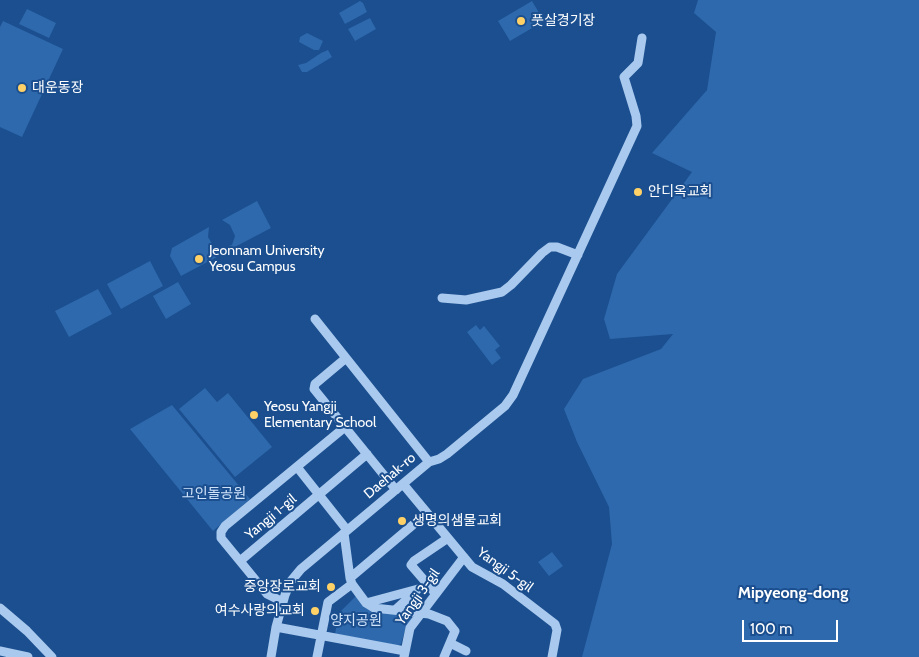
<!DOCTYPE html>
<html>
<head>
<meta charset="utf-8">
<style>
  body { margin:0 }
  #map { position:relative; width:919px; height:657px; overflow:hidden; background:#1b4f8f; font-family:Cabin,sans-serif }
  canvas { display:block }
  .scale { position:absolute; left:742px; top:620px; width:96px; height:22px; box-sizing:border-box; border:2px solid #fff; border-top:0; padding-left:6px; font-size:15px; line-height:18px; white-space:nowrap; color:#fff; -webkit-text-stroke:4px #1b4f8f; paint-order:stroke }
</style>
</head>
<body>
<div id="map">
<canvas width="919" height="657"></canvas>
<div class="scale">100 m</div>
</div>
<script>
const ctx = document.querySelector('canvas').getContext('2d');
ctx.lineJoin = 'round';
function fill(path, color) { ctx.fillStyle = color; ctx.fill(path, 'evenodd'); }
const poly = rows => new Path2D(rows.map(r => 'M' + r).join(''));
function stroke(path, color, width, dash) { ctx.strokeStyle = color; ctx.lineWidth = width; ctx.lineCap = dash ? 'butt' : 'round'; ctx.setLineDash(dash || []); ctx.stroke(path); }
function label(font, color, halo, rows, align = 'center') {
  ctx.font = font + ' Cabin,"Noto Sans KR",sans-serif'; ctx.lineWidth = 4; ctx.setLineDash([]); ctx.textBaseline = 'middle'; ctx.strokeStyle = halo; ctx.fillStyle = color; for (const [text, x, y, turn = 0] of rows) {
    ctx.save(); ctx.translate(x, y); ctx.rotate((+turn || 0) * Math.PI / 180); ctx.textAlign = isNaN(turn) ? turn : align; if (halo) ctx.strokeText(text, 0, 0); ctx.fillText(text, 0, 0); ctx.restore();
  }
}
fill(poly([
  [698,0,919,0,919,657,582,657,612,544,609,507,577,442,564,409,583,379,661,349,673,334,610,339,604,319,617,274,692,172,652,153,707,90,716,32,694,13],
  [360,1,363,3,367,12,345,24,339,13],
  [532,1,544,21,510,41,498,21],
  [27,9,56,23,49,38,19,24],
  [370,18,376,29,355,41,348,29],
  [3,21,63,49,22,137,0,127,0,27],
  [307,33,323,41,319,50,314,50,299,42,300,37],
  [328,50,332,57,307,72,302,72,298,65,306,63,321,53],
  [257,201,271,228,231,249,229,246,232,245,235,236,230,225,222,220],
  [209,227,208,237,214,247,223,250,226,248,228,251,181,276,170,256,172,248],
  [150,261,163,286,121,309,107,284],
  [178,282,191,304,166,319,153,296],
  [98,289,112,314,69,337,55,311],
  [476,325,480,330,484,326,500,346,495,350,501,358,492,365,467,332],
  [205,388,217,402,228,393,272,447,235,477,179,409],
  [172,405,250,499,213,531,130,429],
  [552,552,563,566,549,576,538,562],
  [357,595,413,619,406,627,401,644,397,646,335,634,339,613]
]), '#2e69ad');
stroke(poly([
  [442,298,466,300,502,292,511,285,542,253,550,247,557,247,578,255],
  [315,319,429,462],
  [346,358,315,384,314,389,396,490],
  [297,467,347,530],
  [403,484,472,567,503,584,555,624,557,630,552,657],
  [344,533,350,578,352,584,366,603,374,608,429,614,447,621,455,631,444,657],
  [240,561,367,454],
  [350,578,427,513],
  [436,594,411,565,414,561,448,538],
  [283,602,267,594,221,538,221,532,225,526,345,427],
  [366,603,418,589],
  [0,608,27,631,52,657],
  [395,610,417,590],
  [276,627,405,651],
  [450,643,466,651],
  [0,651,28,657],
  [271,657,276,627,285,595,291,581,301,569,429,462,439,459,447,454,505,406,513,395,637,126,636,116,624,77,638,63,642,38],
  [317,657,328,602,352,584],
  [404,657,410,628,464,557]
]), '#a9c9ee', 9);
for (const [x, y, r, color] of [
  [521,21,5,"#ffd166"],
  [22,88,5,"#ffd166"],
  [638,192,5,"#ffd166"],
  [199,259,5,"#ffd166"],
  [254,415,5,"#ffd166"],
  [402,521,5,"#ffd166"],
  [331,587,5,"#ffd166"],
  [315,611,5,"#ffd166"]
]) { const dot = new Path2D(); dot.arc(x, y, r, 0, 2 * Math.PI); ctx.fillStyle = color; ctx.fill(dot); stroke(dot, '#1b4f8f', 2); }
label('14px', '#fff', '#1b4f8f', [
  ["풋살경기장",531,21],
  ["대운동장",32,88],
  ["안디옥교회",648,192],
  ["Jeonnam University",209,251],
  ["Yeosu Campus",209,267],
  ["Yeosu Yangji",264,407],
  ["Elementary School",264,423],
  ["생명의샘물교회",412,521],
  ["중앙장로교회",321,587,"right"],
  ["여수사랑의교회",305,611,"right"]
], 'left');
label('14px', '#fff', '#1b4f8f', [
  ["Daehak-ro",390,476,-40],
  ["Yangji 1-gil",271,517,-40],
  ["Yangji 5-gil",505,570,36],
  ["Yangji 3-gil",418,597,-55]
]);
label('14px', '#cfe3fa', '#1b4f8f', [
  ["고인돌공원",214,494],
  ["양지공원",356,621]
]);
label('bold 16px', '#fff', '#1b4f8f', [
  ["Mipyeong-dong",793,593]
]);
</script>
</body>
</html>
